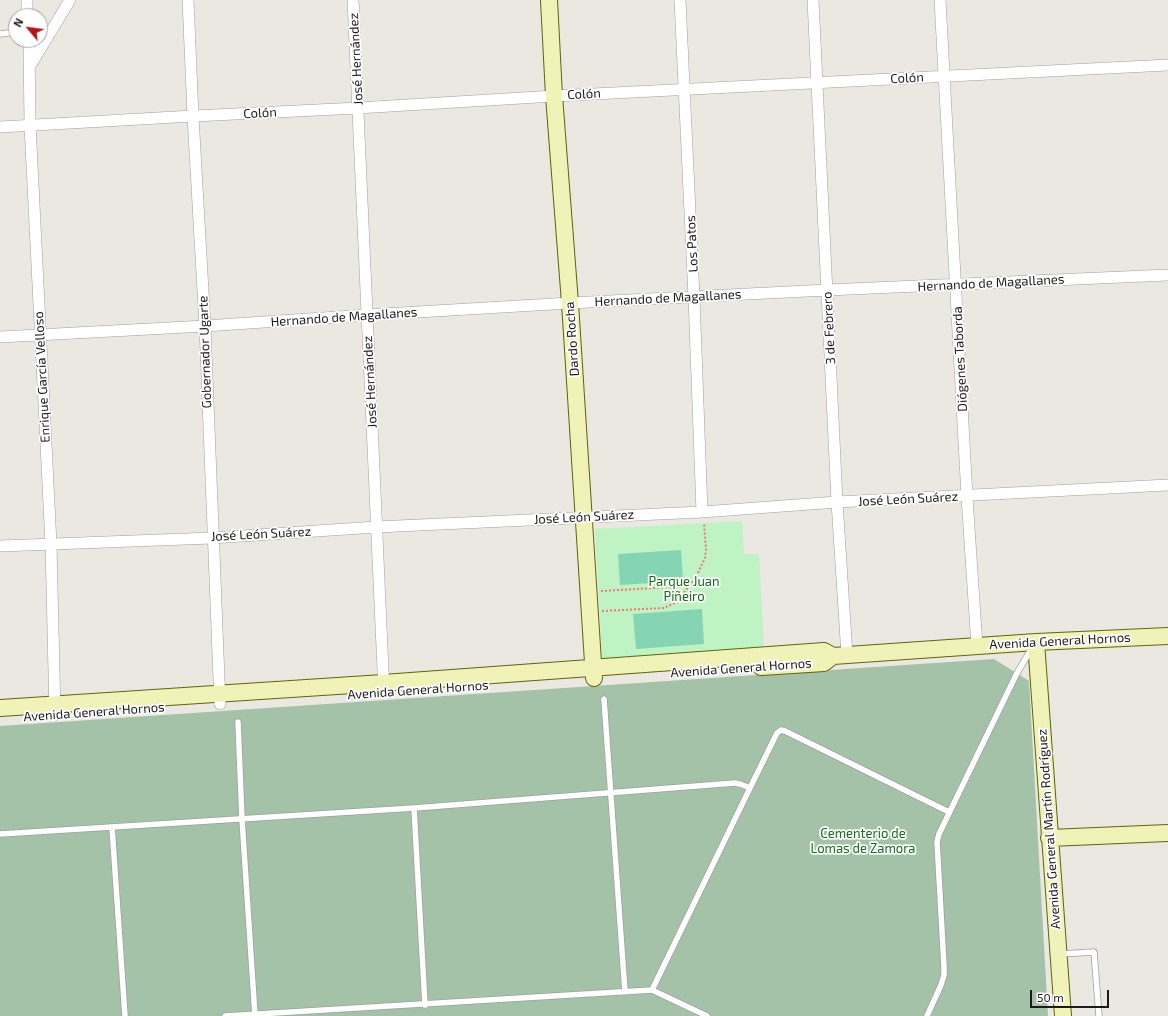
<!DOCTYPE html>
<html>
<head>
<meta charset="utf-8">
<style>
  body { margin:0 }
  #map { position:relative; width:1168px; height:1016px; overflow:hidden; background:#ebe8e1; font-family:"Exo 2",sans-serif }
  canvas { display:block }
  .north { position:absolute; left:8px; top:8px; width:40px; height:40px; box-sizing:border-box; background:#fff; border:1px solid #a4a4a4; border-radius:50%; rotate:299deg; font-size:11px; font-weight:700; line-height:16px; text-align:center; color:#1b1b1b }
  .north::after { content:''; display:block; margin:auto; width:14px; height:18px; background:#b31216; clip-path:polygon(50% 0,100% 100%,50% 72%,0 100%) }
  .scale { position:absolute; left:1030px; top:990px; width:79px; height:18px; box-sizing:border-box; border:2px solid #1b1b1b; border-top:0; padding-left:5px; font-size:12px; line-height:14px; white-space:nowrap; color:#1b1b1b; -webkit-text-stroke:3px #fff; paint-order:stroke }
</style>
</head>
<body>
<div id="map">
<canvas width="1168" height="1016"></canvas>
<div class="north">N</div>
<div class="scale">50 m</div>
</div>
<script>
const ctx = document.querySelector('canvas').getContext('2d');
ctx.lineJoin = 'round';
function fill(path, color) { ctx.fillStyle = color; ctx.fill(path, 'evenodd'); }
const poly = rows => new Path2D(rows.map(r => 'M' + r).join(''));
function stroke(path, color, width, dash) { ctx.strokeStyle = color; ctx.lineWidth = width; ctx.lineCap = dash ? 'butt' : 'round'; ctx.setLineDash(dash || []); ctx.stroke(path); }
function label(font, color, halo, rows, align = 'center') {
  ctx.font = font + ' "Exo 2",sans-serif'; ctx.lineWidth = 3.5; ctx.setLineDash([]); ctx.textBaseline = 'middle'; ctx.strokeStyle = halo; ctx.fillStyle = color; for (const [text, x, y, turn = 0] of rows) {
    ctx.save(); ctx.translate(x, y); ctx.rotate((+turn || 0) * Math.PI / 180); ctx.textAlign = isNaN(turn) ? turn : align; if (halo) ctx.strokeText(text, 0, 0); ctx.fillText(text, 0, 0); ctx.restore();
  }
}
fill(poly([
  [994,659,1029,681,1048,1016,0,1016,0,726]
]), '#a4c2a8');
fill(poly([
  [742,521,744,554,759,554,764,649,602,659,595,529]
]), '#c0f3c3');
fill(poly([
  [681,550,683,581,620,585,618,554],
  [702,609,704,644,636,649,633,614]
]), '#85d4b4');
const lane = poly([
  [0,34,16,32],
  [604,699,625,992],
  [238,722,242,819,255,1016],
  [414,808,425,1005],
  [112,827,125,1016],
  [0,834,414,808,735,783,740,784,750,788],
  [1060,954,1094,952,1099,1016],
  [652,990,750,788,777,733,781,730,785,731,949,812],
  [225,1016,652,990,707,1016],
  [927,1016,941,985,944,975,944,966,937,842,939,834,1017,673,1032,648]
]);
const street = poly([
  [27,0,27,16],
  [188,0,193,116,205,326,220,704],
  [353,0,384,692],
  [680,0,694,297,702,512],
  [813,0,837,502,847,655],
  [940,0,967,497,977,646],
  [29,40,30,125,51,544,55,715],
  [30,66,70,0],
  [0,127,193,116,358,108,554,96,1168,65],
  [0,337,205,326,367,315,570,303,827,290,1168,275],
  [0,546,212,538,376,527,702,512,837,502,1168,485]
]);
const secondary = poly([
  [549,0,554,96,570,303,594,678],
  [1036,642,1063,1016],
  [761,667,824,663,833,656],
  [0,708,383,683,824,651,833,656,1036,642,1168,636],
  [1049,838,1168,833]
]);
stroke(lane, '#9f9f9f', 7);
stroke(street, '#9f9f9f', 12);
stroke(secondary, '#5d650e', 18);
stroke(poly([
  [601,591,689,586,696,577,705,558,706,550,704,523],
  [602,611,664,608,677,602,689,586]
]), '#ec7b71', 2, [2, 2]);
stroke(lane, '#fff', 5.5);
stroke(street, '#fff', 11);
stroke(secondary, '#f1f2b8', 16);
label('13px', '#1b1b1b', '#fff', [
  ["José Hernández",356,59,-93],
  ["Colón",907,78,-3],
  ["Colón",584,94,-3],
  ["Colón",260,113,-3],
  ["Los Patos",692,244,-93],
  ["Hernando de Magallanes",991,283,-3],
  ["Hernando de Magallanes",668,298,-3],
  ["Hernando de Magallanes",344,317,-4],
  ["3 de Febrero",829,328,-93],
  ["Dardo Rocha",572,339,-94],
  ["Gobernador Ugarte",205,352,-92],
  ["Diógenes Taborda",960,359,-93],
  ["Enrique García Velloso",42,377,-93],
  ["José Hernández",370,382,-93],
  ["José León Suárez",908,499,-3],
  ["José León Suárez",584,517,-3],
  ["José León Suárez",261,534,-3],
  ["Avenida General Hornos",1060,641,-3],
  ["Avenida General Hornos",741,668,-4],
  ["Avenida General Hornos",418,690,-4],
  ["Avenida General Hornos",94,712,-4],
  ["Avenida General Martín Rodríguez",1049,829,-94]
]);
label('13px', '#156c1a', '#fff', [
  ["Parque Juan",684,582],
  ["Piñeiro",684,597],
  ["Cementerio de",863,834],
  ["Lomas de Zamora",863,849]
]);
</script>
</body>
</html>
